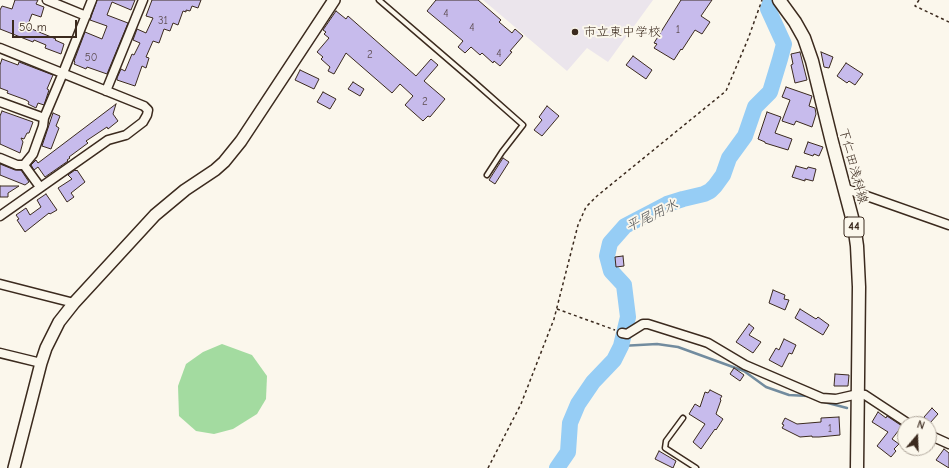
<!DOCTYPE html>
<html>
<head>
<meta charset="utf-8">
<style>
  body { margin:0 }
  #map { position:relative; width:949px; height:468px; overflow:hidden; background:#fbf7ec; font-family:"Comic Neue",sans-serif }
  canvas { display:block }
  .north { position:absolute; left:897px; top:416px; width:40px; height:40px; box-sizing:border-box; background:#fbf7ec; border:1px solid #aea59a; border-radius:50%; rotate:19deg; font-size:11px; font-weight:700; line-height:16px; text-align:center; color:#3b2a1e }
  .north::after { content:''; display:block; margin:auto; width:14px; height:18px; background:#3b2a1e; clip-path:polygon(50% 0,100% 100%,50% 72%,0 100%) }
  .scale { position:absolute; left:12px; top:20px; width:65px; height:18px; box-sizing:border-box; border:2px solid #3b2a1e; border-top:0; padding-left:5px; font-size:12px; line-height:14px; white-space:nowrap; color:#3b2a1e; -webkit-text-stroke:3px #fbf7ec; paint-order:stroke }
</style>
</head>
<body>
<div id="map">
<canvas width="949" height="468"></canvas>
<div class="north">N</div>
<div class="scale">50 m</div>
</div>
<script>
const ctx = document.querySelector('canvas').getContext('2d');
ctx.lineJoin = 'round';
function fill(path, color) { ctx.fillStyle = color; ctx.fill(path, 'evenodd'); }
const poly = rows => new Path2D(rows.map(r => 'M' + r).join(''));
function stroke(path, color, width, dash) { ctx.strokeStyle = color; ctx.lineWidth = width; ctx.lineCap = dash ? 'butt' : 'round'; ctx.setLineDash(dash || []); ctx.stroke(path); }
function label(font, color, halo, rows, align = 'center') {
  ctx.font = font + ' "Comic Neue","Klee One",sans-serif'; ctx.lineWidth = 4; ctx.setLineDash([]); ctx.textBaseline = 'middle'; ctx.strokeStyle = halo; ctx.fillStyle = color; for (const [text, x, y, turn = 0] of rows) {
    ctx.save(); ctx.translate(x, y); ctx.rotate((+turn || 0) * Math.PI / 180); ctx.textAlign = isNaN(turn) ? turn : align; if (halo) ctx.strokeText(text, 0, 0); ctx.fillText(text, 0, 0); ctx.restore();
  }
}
fill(poly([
  [483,0,653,0,608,62,587,48,567,71]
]), '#ebe5ec');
fill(poly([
  [222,344,252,355,267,376,266,399,257,414,233,429,214,434,196,431,179,416,178,386,186,364,203,352]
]), '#a3dba0');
stroke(poly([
  [621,346,657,344,678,347,744,371,766,387,789,395,808,396],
  [824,402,847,408]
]), '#728c9f', 2.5);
stroke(poly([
  [557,468,568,452,570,423,578,404,593,382,614,360,621,346,628,317,624,285,611,271,607,256,610,243,625,226,667,204,683,199,704,194,710,191,715,186,723,175,729,158,745,136,755,107,770,92,780,59,784,44,768,9,771,1]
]), '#96cdf5', 16);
const building = poly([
  [15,0,38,0,36,4,44,7,41,17,32,14,27,27,56,39,55,40,64,44,61,54,45,48,46,45,34,40,33,42,0,29,0,10,2,6,12,9,15,0],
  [97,0,135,0,131,10,112,2,107,15,128,23,107,74,87,67,86,69,74,64,75,62,74,61,85,32,102,39,107,26,90,20,97,0],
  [152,0,201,0,198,8,192,6,190,11,186,10,186,12,183,11,178,25,173,23,170,31,164,29,159,43,153,41,146,57,149,58,146,68,142,66,135,86,117,80,117,78,121,69,125,71,132,54,134,55,140,43,133,40,137,29,146,33,153,18,146,16,152,0],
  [436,0,478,0,501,20,499,22,512,33,515,29,523,36,510,51,512,52,500,66,494,61,493,63,482,53,480,55,471,47,465,53,458,47,463,41,427,11,436,0],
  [681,0,712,0,701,16,710,22,702,34,695,30,682,50,681,49,674,60,654,48,657,44,654,43,681,0],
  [336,11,346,19,348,16,416,76,431,59,438,65,424,81,445,99,430,117,428,116,423,121,405,105,413,96,400,84,392,93,346,53,334,74,328,71,330,67,321,59,323,57,317,52,329,38,324,34,326,32,323,30,336,11],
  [800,52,807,80,795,83,791,65,793,64,791,54,800,52],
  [821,52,833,57,829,68,824,67,821,52],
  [633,56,652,70,646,79,626,65,633,56],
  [2,59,18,65,19,62,53,75,47,89,49,90,44,105,38,103,36,108,28,104,29,102,26,100,7,93,8,91,0,88,0,65,2,59],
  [846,63,863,74,855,85,849,81,847,83,837,76,846,63],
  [300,70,319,79,314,89,295,80,300,70],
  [353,82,364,89,360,96,348,89,353,82],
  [786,87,812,96,809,106,815,108,816,114,812,127,796,121,794,125,782,121,790,100,782,97,786,87],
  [323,92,336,99,330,109,317,102,323,92],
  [116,104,113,114,118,121,108,129,107,127,86,141,88,143,69,157,70,158,67,160,68,161,45,177,38,167,34,170,31,165,36,160,38,163,116,104],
  [547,106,559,116,542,136,534,130,542,120,539,117,547,106],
  [2,111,33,122,29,133,27,133,24,139,21,138,23,142,20,153,0,144,0,116,2,111],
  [767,112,781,117,775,133,792,139,788,150,765,143,765,142,758,139,767,112],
  [53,113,60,116,56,126,59,128,51,149,42,146,53,113],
  [808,142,823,147,819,156,814,154,813,156,804,153,808,142],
  [503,158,509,162,495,184,489,180,503,158],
  [0,164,15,170,21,170,29,182,25,185,0,175,0,164],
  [796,166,807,169,808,167,816,169,813,181,805,179,805,181,792,177,796,166],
  [75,170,76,171,77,170,85,182,71,193,74,197,67,202,58,188,72,179,68,175,75,170],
  [0,186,19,186,8,193,8,197,0,197,0,186],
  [46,194,57,210,50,214,49,213,25,232,17,220,19,219,16,215,26,208,30,215,41,207,37,200,46,194],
  [623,256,624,266,616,267,615,257,623,256],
  [773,290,785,295,784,299,789,300,785,310,769,303,773,290],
  [800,309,816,319,818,317,829,325,823,335,795,318,800,309],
  [749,324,754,328,749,335,761,342,753,353,736,342,749,324],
  [784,339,796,345,792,354,789,353,782,367,769,360,776,348,779,350,784,339],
  [734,368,744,375,740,381,730,374,734,368],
  [835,374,849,375,848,386,834,386,835,374],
  [710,390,722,396,720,399,721,400,716,414,723,419,716,430,715,429,701,449,693,442,705,424,689,414,695,404,700,407,705,392,708,393,710,390],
  [932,408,938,414,930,423,924,417,932,408],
  [878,412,886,418,887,416,902,426,892,439,899,444,894,449,896,451,891,457,877,446,888,432,872,422,878,412],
  [839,417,840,435,819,437,812,437,812,436,800,437,782,428,784,425,782,424,785,418,797,424,821,422,821,418,839,417],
  [944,449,949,453,949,468,936,460,944,449],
  [659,451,676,461,673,468,655,459,659,451]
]);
fill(building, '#c7bbec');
stroke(building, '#3b2a1e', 1);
const lane = poly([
  [379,0,472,80,523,125,502,152,487,175],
  [683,418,666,441,665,448,696,468]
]);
const street = poly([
  [47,0,86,16],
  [0,48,144,106,148,110,147,115,143,122,126,135,108,140,0,216],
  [106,91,143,0],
  [0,102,44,118],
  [0,158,17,165,24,165,40,187],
  [24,165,33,154,43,126,44,118,63,73,92,0],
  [844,188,949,225],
  [0,284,74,303],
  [622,333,627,334,643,324,648,324,702,341,708,343,745,365,822,398,836,399,858,394,865,395,909,424],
  [0,353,41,363],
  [929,435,949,444]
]);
const secondary = poly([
  [14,468,41,363,46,348,59,322,74,303,155,215,185,190,215,170,224,162,241,141,334,0]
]);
const primary = poly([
  [779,0,795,22,804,38,812,61,832,142,854,225,857,246,859,287,857,468]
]);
stroke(lane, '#3b2a1e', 7);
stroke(street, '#3b2a1e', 11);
stroke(secondary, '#3b2a1e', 14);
stroke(primary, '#3b2a1e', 15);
stroke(poly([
  [919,0,915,6,949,22],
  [557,309,615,330],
  [488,468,521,404,554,319,578,225,586,207,597,196,726,91,748,39,762,0]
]), '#3b2a1e', 1.5, [3, 3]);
stroke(lane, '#fbf7ec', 4);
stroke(street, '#fbf7ec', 8);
stroke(secondary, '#fbf7ec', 11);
stroke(primary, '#fbf7ec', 12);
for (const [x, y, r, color] of [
  [575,32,4,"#3b2a1e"]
]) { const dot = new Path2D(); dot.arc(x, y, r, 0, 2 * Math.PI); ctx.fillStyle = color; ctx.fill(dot); stroke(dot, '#fbf7ec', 1.5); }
label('11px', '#5e4e52', null, [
  ["4",446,14],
  ["31",163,21],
  ["4",472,28],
  ["1",678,30],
  ["4",499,54],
  ["2",370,55],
  ["50",91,58],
  ["2",425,102],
  ["1",830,429]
]);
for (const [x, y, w] of [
  [854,227,20]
]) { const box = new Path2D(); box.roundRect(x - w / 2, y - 10, w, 20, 3); ctx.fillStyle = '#fbf7ec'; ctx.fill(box); stroke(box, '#3b2a1e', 1); }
label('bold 12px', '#3b2a1e', null, [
  ["44",854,227]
]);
label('13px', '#3b2a1e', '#fbf7ec', [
  ["市立東中学校",583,32]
], 'left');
label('13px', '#3b2a1e', '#fbf7ec', [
  ["下仁田浅科線",853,166,75]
]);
label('italic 14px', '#525354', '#fbf7ec', [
  ["平尾用水",652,216,-26]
]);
</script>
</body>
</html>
